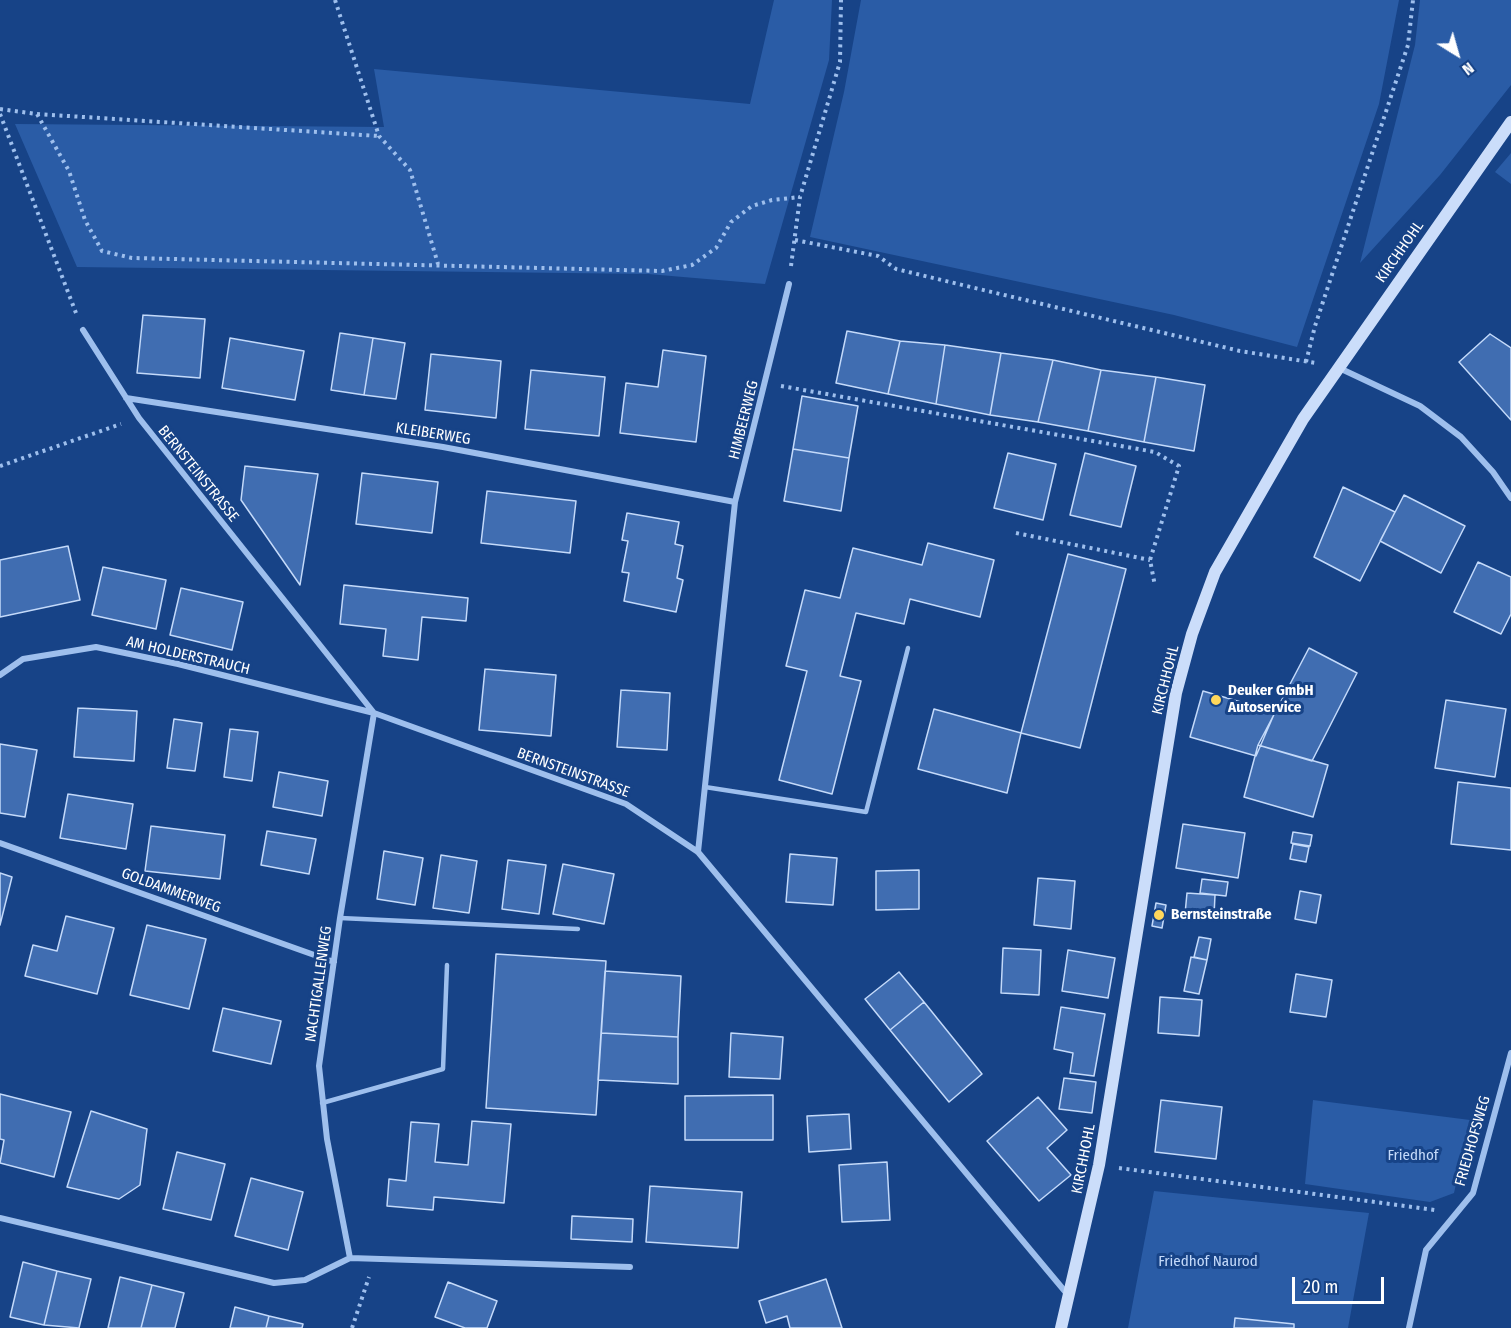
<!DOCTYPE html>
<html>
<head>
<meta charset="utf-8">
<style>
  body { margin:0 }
  #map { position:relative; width:1511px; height:1328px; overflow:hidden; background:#174387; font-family:"Fira Sans Condensed",sans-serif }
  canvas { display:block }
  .north { position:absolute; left:1427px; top:24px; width:60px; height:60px; -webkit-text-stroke:4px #174387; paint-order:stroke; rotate:143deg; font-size:16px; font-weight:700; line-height:24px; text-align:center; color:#fff }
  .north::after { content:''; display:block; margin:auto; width:21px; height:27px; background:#fff; clip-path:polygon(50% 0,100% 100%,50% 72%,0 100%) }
  .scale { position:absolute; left:1292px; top:1277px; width:92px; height:27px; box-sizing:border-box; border:3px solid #fff; border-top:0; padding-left:8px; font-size:18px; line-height:21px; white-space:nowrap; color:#fff; -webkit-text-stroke:4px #174387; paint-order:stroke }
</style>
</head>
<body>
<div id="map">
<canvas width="1511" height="1328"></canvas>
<div class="north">N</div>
<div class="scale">20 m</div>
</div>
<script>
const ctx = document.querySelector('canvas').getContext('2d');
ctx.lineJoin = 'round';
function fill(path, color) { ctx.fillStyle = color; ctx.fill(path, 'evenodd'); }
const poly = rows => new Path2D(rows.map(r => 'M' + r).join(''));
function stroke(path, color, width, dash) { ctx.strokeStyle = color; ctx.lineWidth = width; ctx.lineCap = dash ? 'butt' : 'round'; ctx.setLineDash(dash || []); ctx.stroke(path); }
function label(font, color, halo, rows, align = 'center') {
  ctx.font = font + ' "Fira Sans Condensed",sans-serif'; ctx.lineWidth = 6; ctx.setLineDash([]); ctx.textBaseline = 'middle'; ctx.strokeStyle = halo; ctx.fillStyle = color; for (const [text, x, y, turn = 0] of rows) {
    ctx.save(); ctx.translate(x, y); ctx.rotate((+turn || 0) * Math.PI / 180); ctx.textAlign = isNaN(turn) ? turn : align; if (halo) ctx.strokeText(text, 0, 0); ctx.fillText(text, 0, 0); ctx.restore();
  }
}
fill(poly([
  [774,0,832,0,829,60,765,284,648,274,77,267,15,124,384,127,374,69,750,104],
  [861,0,1399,0,1379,104,1297,347,1174,315,810,237,844,92],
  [1420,0,1511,0,1511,85,1440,175,1360,263,1415,45],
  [1511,153,1511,184,1495,172],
  [1313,1100,1470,1120,1454,1193,1430,1202,1305,1184],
  [1154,1191,1369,1213,1348,1328,1128,1328]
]), '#2a5ca6');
const building = poly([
  [143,315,205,319,200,378,137,373,143,315],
  [847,331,900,341,888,394,836,383,847,331],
  [340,333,373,338,364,395,331,390,340,333],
  [1490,334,1511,348,1511,420,1459,362,1490,334],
  [230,338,304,351,295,400,222,388,230,338],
  [373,338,405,343,396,399,364,395,373,338],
  [900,341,945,345,936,404,888,394,900,341],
  [945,345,1001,353,990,415,936,404,945,345],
  [663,350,706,356,696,442,620,433,626,383,658,387,663,350],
  [1001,353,1053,360,1038,422,990,415,1001,353],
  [431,354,501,361,496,418,425,410,431,354],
  [1053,360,1101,370,1088,431,1038,422,1053,360],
  [531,370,605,377,599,436,525,429,531,370],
  [1101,370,1156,377,1144,442,1088,431,1101,370],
  [1156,377,1205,385,1194,451,1144,442,1156,377],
  [802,396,858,406,849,458,793,449,802,396],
  [793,449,849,458,841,511,784,501,793,449],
  [1008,453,1056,464,1043,520,994,508,1008,453],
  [1085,453,1136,466,1121,527,1070,515,1085,453],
  [245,466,318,474,300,585,241,500,245,466],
  [362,473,438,482,432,533,356,524,362,473],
  [1343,487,1395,512,1360,581,1314,557,1343,487],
  [487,491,576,501,570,553,481,543,487,491],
  [1404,495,1465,526,1441,573,1380,541,1404,495],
  [627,513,679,522,675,544,683,546,677,578,683,580,676,612,624,601,629,573,622,572,628,541,622,540,627,513],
  [928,543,994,560,980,617,910,599,904,624,856,613,840,676,861,681,832,794,779,780,807,671,786,666,805,590,840,598,853,548,922,565,928,543],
  [68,546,80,600,0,617,0,560,68,546],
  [1068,554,1126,569,1080,748,1021,733,1068,554],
  [1478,562,1511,577,1511,614,1501,634,1454,612,1478,562],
  [103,567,166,580,156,629,92,615,103,567],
  [344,585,468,598,466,621,422,617,418,660,383,656,386,629,340,624,344,585],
  [181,588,243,602,232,650,170,635,181,588],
  [1309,648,1357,673,1312,761,1258,745,1309,648],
  [485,669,556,675,551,736,479,730,485,669],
  [621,690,670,693,667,750,617,747,621,690],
  [1203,691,1275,712,1256,756,1190,737,1203,691],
  [1446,700,1506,709,1495,777,1435,768,1446,700],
  [78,708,137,711,134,761,74,757,78,708],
  [934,709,1021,733,1007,793,918,769,934,709],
  [174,719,202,723,195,771,167,768,174,719],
  [230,729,258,732,252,781,224,777,230,729],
  [0,744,37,750,25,817,0,813,0,744],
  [1258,745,1328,765,1313,817,1244,797,1258,745],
  [279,772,328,781,322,816,273,807,279,772],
  [1458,782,1511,788,1511,850,1451,844,1458,782],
  [68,794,133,804,126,849,60,838,68,794],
  [1183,824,1245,833,1238,878,1176,868,1183,824],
  [151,826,225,835,220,879,145,871,151,826],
  [267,831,316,839,309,874,261,865,267,831],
  [1293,832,1312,835,1310,846,1291,843,1293,832],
  [1293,844,1309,847,1306,862,1290,859,1293,844],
  [384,851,423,858,415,905,377,899,384,851],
  [790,854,837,858,833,905,786,902,790,854],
  [441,855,477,861,469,913,433,908,441,855],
  [508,860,546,865,539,914,502,909,508,860],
  [563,864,614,874,604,924,553,914,563,864],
  [919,870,919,909,876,910,876,871,919,870],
  [0,873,12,877,0,925,0,873],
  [1038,878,1075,881,1071,929,1034,925,1038,878],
  [1202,879,1228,882,1226,896,1200,893,1202,879],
  [1300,891,1321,895,1316,923,1295,919,1300,891],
  [1187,893,1215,895,1214,916,1185,914,1187,893],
  [1156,903,1166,905,1162,928,1152,926,1156,903],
  [66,916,114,928,97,994,25,976,33,945,57,951,66,916],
  [147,925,206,939,189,1009,130,995,147,925],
  [1199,937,1211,939,1207,960,1194,957,1199,937],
  [1003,948,1041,950,1039,995,1001,993,1003,948],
  [1068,950,1115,958,1108,998,1062,991,1068,950],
  [496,954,606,961,596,1115,486,1108,496,954],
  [1191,957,1207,960,1199,994,1184,991,1191,957],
  [605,971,681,976,678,1037,601,1033,605,971],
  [899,972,924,1002,890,1030,865,999,899,972],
  [1296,974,1332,980,1326,1017,1290,1012,1296,974],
  [1160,997,1202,1000,1199,1036,1158,1033,1160,997],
  [924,1002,982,1074,949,1102,890,1030,924,1002],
  [1061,1007,1105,1014,1094,1076,1070,1073,1073,1053,1054,1049,1061,1007],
  [223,1008,281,1021,271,1064,213,1051,223,1008],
  [601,1033,678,1037,678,1084,598,1080,601,1033],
  [731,1033,783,1037,780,1079,729,1077,731,1033],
  [1064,1078,1096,1082,1092,1113,1059,1109,1064,1078],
  [0,1094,71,1112,54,1177,0,1163,4,1140,0,1139,0,1094],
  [773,1095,773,1140,685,1140,685,1096,773,1095],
  [1038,1097,1067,1130,1047,1148,1071,1175,1039,1201,987,1141,1038,1097],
  [1161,1100,1222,1107,1216,1159,1155,1152,1161,1100],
  [91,1111,147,1129,140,1185,119,1199,67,1187,91,1111],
  [849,1114,851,1149,809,1152,807,1116,849,1114],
  [472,1121,511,1124,504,1203,434,1197,433,1210,387,1206,389,1179,406,1181,411,1122,439,1124,435,1162,468,1165,472,1121],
  [177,1152,225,1164,211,1220,163,1209,177,1152],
  [887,1162,890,1220,842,1222,839,1165,887,1162],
  [251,1178,303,1192,288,1250,235,1236,251,1178],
  [650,1186,742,1192,738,1248,646,1242,650,1186],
  [572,1216,633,1219,632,1242,571,1239,572,1216],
  [23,1262,57,1271,44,1325,10,1317,23,1262],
  [57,1271,91,1279,79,1328,44,1325,57,1271],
  [120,1277,152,1285,141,1328,108,1328,120,1277],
  [826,1279,842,1328,790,1328,787,1316,766,1323,759,1301,826,1279],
  [448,1282,497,1301,487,1328,465,1328,435,1317,448,1282],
  [152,1285,184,1293,175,1328,141,1328,152,1285],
  [235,1307,269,1316,266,1328,230,1328,235,1307],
  [269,1316,303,1324,302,1328,266,1328,269,1316],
  [1235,1318,1294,1324,1294,1328,1234,1328,1235,1318]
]);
fill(building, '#406db1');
stroke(building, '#c4dafa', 1.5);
stroke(poly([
  [335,0,379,136,410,170,438,264],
  [0,109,37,114,69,171,85,220,102,251,132,258,662,271,692,265,716,248,731,222,752,206,772,200,800,197],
  [0,114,76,313],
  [37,114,379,136],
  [795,240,878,256,896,269,979,289,1240,351,1316,363],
  [791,266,800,197,840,62,841,0],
  [1306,362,1315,326,1408,45,1413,0],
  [781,386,1155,452,1179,466,1150,560,1155,586],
  [0,466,121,424],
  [1016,533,1150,560],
  [1119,1168,1435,1210],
  [352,1328,369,1277]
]), '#9ebfed', 4, [3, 4.5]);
stroke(poly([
  [705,787,866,812,908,648],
  [340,918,578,929],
  [322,1103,443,1069,447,965]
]), '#9ebfed', 4.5);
stroke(poly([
  [83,330,139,418,374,713,626,804,698,852,1068,1295],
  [1337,367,1420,406,1461,437,1493,472,1511,498],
  [126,398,443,447,735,502],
  [0,675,23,659,96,647,178,664,374,713,340,918,319,1066,327,1139,350,1258],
  [0,843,334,962],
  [698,852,735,502,789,284],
  [0,1218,274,1283,305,1280,350,1258,630,1267],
  [1409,1328,1426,1250,1473,1193,1511,1053]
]), '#9ebfed', 6);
stroke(poly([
  [1061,1328,1099,1165,1176,693,1192,634,1215,572,1303,419,1511,122]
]), '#cbddfa', 12);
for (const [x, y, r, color] of [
  [1216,700,6,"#ffd75b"],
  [1159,915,6,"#ffd75b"]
]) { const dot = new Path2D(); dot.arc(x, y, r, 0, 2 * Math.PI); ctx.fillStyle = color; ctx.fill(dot); stroke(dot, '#174387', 2); }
label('15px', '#fff', '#174387', [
  ["KIRCHHOHL",1400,252,-55],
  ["HIMBEERWEG",744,420,-76],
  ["KLEIBERWEG",433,434,9],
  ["BERNSTEINSTRASSE",198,474,51],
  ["AM HOLDERSTRAUCH",188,656,13],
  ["KIRCHHOHL",1166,680,-76],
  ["BERNSTEINSTRASSE",573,773,20],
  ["GOLDAMMERWEG",171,891,20],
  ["NACHTIGALLENWEG",319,984,-82],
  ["FRIEDHOFSWEG",1473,1141,-74],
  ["KIRCHHOHL",1084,1159,-79]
]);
label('bold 15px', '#fff', '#174387', [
  ["Deuker GmbH",1228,691],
  ["Autoservice",1228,708],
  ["Bernsteinstraße",1171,915]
], 'left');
label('15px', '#c4dafa', '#174387', [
  ["Friedhof",1413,1156],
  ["Friedhof Naurod",1208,1262]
]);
</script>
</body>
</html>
